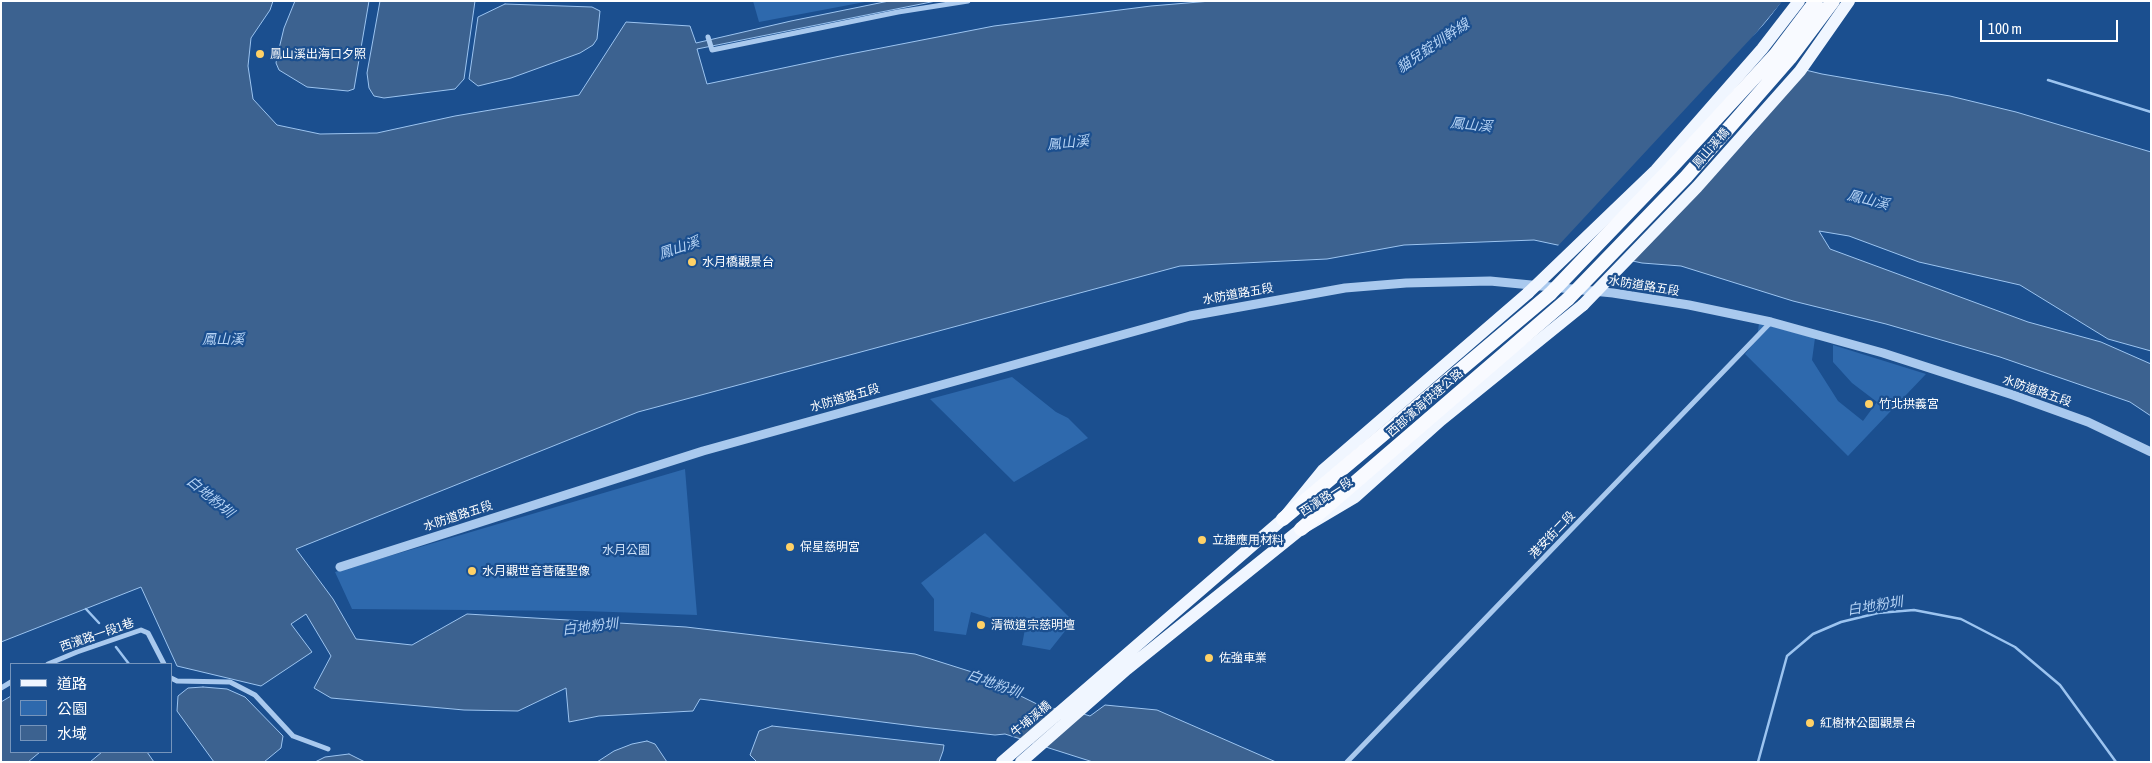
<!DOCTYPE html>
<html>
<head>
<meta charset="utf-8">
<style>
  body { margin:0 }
  #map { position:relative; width:2152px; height:763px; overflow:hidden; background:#1b4f8f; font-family:"Asap Condensed","Noto Sans TC",sans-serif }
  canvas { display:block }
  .frame { position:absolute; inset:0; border:2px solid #fff; pointer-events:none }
  .legend { position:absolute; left:10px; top:663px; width:162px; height:90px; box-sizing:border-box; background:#1b4f8f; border:1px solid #7695bc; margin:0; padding:6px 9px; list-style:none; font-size:15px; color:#fff }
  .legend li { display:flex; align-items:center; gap:10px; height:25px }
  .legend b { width:25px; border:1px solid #7695bc }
  .scale { position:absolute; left:1980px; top:20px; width:138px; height:22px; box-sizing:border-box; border:2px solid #fff; border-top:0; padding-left:6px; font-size:15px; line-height:18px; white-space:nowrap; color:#fff; -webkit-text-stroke:4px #1b4f8f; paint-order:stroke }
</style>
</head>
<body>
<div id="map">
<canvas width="2152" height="763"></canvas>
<div class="frame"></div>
<ul class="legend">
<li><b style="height:6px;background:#f0f6ff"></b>道路</li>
<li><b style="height:14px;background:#2e69ad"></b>公園</li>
<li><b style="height:14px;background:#3c6290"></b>水域</li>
</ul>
<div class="scale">100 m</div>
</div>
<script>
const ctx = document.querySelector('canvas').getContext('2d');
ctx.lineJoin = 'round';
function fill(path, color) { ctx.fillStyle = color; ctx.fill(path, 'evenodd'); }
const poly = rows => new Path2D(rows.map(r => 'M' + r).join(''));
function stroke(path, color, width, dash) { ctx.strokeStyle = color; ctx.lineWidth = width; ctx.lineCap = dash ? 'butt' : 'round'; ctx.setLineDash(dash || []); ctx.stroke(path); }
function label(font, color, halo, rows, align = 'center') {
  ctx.font = font + ' "Asap Condensed","Noto Sans TC",sans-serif'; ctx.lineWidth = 4.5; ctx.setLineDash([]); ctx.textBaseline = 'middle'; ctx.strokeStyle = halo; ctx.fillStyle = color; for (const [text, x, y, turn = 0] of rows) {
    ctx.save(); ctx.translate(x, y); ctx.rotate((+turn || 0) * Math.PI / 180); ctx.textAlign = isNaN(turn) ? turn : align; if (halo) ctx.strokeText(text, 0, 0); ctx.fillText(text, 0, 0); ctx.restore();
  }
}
fill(poly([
  [753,1,870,1,759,22],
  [1759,323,1815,338,1812,360,1838,401,1863,421,1877,402,1852,383,1833,362,1833,345,1926,374,1848,456,1745,354,1757,339],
  [1012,377,1056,412,1068,418,1088,438,1014,482,930,399],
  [685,469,697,615,584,611,352,609,335,572],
  [985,533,1073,621,1050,650,1022,645,1025,629,971,612,966,635,934,631,934,599,921,583]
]), '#2e69ad');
const water = poly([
  [1,1,273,1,270,10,251,38,248,66,253,99,277,125,320,134,377,133,455,116,579,95,626,22,690,26,696,43,791,21,889,1,936,1,697,49,707,84,840,56,994,26,1151,6,1211,1,1788,1,1782,2,1739,54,1822,74,1950,96,2016,112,2151,152,2151,351,2108,339,2020,285,1919,262,1849,236,1819,231,1830,249,2028,322,2101,342,2151,364,2151,416,2130,402,2000,357,1886,324,1793,301,1681,266,1642,263,1534,240,1404,245,1327,259,1180,266,638,412,296,549,333,599,356,639,412,645,467,614,686,627,915,654,972,672,1049,710,1061,707,1090,716,1105,705,1157,710,1276,762,1093,762,1005,734,995,735,922,727,700,699,693,711,599,716,569,722,566,688,518,711,464,710,331,698,314,688,331,656,306,614,291,624,312,652,261,686,177,666,141,587,1,642,1,1],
  [295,1,369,1,354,89,348,91,307,87,279,70,276,63,278,53,284,28,295,1],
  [380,1,475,1,464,79,455,89,384,98,374,96,369,88,367,73,380,1],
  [505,4,592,7,600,11,597,39,593,45,580,53,511,78,478,86,469,79,478,17,505,4],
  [203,687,227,689,245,697,283,736,281,748,264,762,214,762,177,711,178,696,188,688,203,687],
  [11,696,11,752,40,752,28,762,1,762,1,702,11,696],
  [772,726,944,745,943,751,939,762,757,762,750,755,759,731,772,726],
  [647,741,655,744,667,762,597,762,614,751,632,744,647,741],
  [102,752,147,752,154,762,90,762,102,752],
  [349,754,365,762,315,762,325,757,349,754]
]);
fill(water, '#3c6290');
stroke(water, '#9cc4f0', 1);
fill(poly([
  [1782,1,1790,1,1783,4,1743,53,1806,67,1751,136,1630,263,1556,248,1767,21]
]), '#1b4f8f');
stroke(poly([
  [2048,80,2151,112],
  [86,609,99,623],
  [116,647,129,664],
  [1758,762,1787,656,1813,634,1841,622,1878,613,1914,610,1961,619,2015,647,2060,685,2116,762]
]), '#9cc4f0', 2.5);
stroke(poly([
  [708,37,712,50,898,12,968,1],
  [48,664,77,652,141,630,148,633,164,664],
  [171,678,177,681,230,682,255,695,293,736,328,749],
  [1,688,11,682],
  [1347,762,1771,322]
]), '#a9c9ee', 5);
stroke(poly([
  [340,567,703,451,1190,316,1345,288,1406,283,1490,281,1613,293,1689,305,1771,322,1883,353,2013,395,2088,422,2151,452]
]), '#a9c9ee', 9);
stroke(poly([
  [1002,762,1283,519,1323,470,1528,293],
  [1021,762,1127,669,1301,529,1355,497,1441,420,1583,305]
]), '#f0f6ff', 12);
stroke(poly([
  [1283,519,1550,294],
  [1301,529,1568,299]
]), '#f8faff', 14);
stroke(poly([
  [1528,293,1656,170,1762,49,1799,1],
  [1583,305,1697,187,1800,71,1849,1]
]), '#f0f6ff', 12);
stroke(poly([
  [1550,294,1669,170,1776,54,1816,1],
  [1568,299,1686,177,1790,58,1833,1]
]), '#f8faff', 14);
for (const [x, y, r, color] of [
  [260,54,5,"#ffd166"],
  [692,262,5,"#ffd166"],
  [1869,404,5,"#ffd166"],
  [1202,540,5,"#ffd166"],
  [790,547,5,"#ffd166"],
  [472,571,5,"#ffd166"],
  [981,625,5,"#ffd166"],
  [1209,658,5,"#ffd166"],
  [1810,723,5,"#ffd166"]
]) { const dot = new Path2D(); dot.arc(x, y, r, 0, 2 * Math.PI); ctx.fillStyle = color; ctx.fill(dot); stroke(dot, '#1b4f8f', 2); }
label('12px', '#fff', '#1b4f8f', [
  ["鳳山溪出海口夕照",270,54],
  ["水月橋觀景台",702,262],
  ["竹北拱義宮",1879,404],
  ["立捷應用材料",1212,540],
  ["保星慈明宮",800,547],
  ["水月觀世音菩薩聖像",482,571],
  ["清微道宗慈明壇",991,625],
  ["佐強車業",1219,658],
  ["紅樹林公園觀景台",1820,723]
], 'left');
label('12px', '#fff', '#1b4f8f', [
  ["鳳山溪橋",1711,148,-49],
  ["水防道路五段",1644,286,9],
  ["水防道路五段",1238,294,-10],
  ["水防道路五段",2037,391,19],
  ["水防道路五段",845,398,-16],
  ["西部濱海快速公路",1425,403,-41],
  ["西濱路一段",1326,497,-33],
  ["水防道路五段",458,516,-18],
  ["港安街二段",1552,535,-46],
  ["西濱路一段1巷",97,635,-19],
  ["牛埔溪橋",1031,719,-40]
]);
label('12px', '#cfe3fa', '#1b4f8f', [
  ["水月公園",626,550]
]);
label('italic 14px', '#b5d3f5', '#1b4f8f', [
  ["貓兒錠圳幹線",1433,46,-34],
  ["鳳山溪",1471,125,6],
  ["鳳山溪",1068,143,-6],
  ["鳳山溪",1868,200,14],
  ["鳳山溪",679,248,-19],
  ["鳳山溪",223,340],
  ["白地粉圳",210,497,40],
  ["白地粉圳",1875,606,-9],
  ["白地粉圳",590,627,-7],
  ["白地粉圳",994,684,20]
]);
</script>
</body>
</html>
